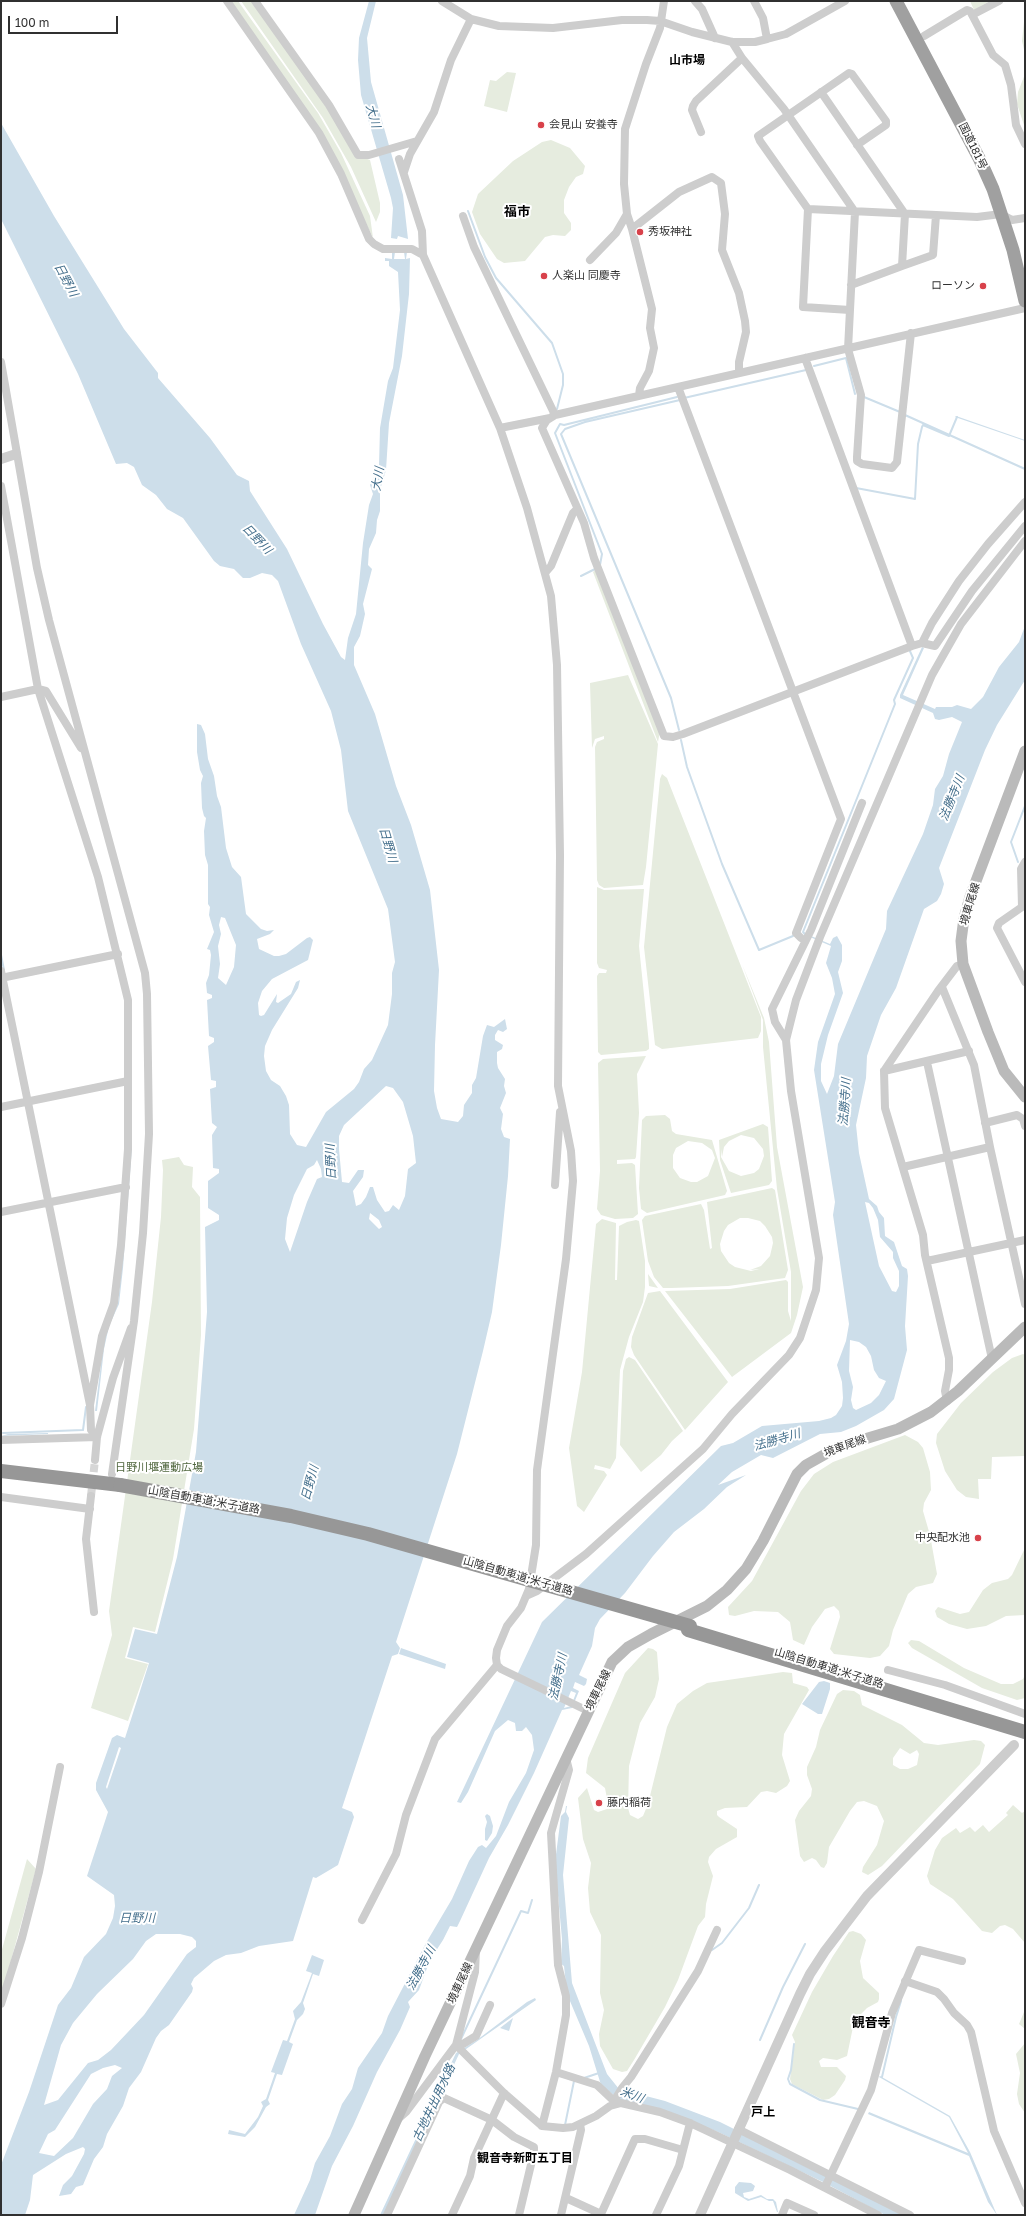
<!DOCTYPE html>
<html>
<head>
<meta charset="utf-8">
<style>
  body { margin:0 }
  #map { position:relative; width:1026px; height:2216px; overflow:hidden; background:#fff; font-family:"Golos Text",sans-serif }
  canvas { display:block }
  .frame { position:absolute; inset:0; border:2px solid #303030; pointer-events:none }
  .scale { position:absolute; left:8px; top:16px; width:110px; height:18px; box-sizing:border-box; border:2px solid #303030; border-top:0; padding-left:5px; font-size:12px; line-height:14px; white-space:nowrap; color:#303030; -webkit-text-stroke:3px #fff; paint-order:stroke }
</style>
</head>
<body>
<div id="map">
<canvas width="1026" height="2216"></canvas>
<div class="frame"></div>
<div class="scale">100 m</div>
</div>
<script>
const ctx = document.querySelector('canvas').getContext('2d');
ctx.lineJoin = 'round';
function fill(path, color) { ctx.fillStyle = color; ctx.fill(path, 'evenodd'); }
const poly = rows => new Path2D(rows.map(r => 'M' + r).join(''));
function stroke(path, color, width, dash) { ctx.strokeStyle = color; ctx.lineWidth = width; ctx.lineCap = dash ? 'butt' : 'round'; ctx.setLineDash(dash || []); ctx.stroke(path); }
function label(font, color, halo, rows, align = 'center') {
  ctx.font = font + ' "Golos Text","Noto Sans JP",sans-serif'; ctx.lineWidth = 4; ctx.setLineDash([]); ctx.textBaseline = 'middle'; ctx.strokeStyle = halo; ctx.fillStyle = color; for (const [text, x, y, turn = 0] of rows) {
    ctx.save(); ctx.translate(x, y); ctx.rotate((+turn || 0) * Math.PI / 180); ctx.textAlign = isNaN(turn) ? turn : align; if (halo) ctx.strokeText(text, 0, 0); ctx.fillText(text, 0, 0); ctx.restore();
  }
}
fill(poly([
  [228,1,238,1,318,113,341,153,370,216,373,238,345,179],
  [241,1,253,1,303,70,356,155,370,160,380,203,380,212,376,222,351,167,323,118],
  [970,1,990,1,974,10],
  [1025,12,1025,54,1022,41],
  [507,72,516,73,507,112,484,106,490,80,496,81],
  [1025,74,1025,128,1017,104,1018,92],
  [551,140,570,148,585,166,583,174,576,177,569,187,564,200,564,213,571,223,571,230,565,236,553,235,545,237,525,261,504,263,497,259,480,234,472,212,478,194,513,161,542,142],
  [597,568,660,731,658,742,593,572],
  [628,675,658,744,646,867,643,885,604,888,599,885,597,880,595,747,597,742,604,739,604,736,595,739,592,748,590,683],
  [662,774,667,778,761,1017,761,1031,758,1038,662,1049,655,1045,644,947,660,779],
  [597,887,604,890,644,889,639,946,649,1044,649,1049,646,1051,601,1055,598,1052,597,976,599,973,606,973,607,970,599,968,597,963],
  [742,964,764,1018,769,1042,777,1147,803,1287,797,1315,791,1333,732,1377,665,1291,730,1289,786,1280,788,1282,788,1311,791,1321,791,1272,777,1189,763,1047,763,1020],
  [646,1056,637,1074,639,1113,636,1157,635,1159,617,1160,617,1164,632,1163,635,1165,638,1214,633,1218,615,1219,601,1215,597,1209,600,1171,598,1063,603,1059],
  [665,1115,670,1119,672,1131,676,1134,712,1140,727,1191,725,1195,647,1213,641,1209,639,1188,642,1120,646,1116],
  [688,1141,702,1143,712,1150,715,1158,708,1176,697,1182,691,1182,680,1178,673,1168,673,1155,676,1148],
  [763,1124,768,1127,772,1181,769,1185,731,1193,720,1160,719,1140],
  [741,1135,754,1138,763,1149,764,1156,759,1169,754,1173,741,1176,729,1171,721,1157,722,1149,722,1157,724,1147,729,1141],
  [179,1157,184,1165,193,1167,192,1187,200,1197,201,1335,194,1429,173,1559,155,1632,133,1627,125,1658,148,1664,128,1721,91,1708,112,1635,109,1611,152,1302,161,1217,163,1170,162,1160],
  [772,1188,775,1190,788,1270,785,1278,728,1286,671,1288,663,1288,654,1277,648,1261,642,1220,645,1216,701,1204,704,1210,710,1249,712,1248,707,1202],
  [740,1218,748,1218,760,1221,765,1226,772,1237,773,1243,770,1256,761,1266,750,1270,759,1269,751,1271,735,1267,729,1263,721,1251,720,1244,724,1231,728,1225],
  [602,1219,616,1223,615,1280,617,1280,619,1226,627,1222,636,1220,639,1221,645,1261,645,1287,643,1302,629,1337,620,1370,616,1458,610,1469,595,1465,594,1469,604,1471,607,1475,584,1512,577,1506,569,1448,582,1372,596,1224],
  [648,1274,658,1288,649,1286],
  [660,1291,728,1382,685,1430,634,1355,631,1347,632,1337,648,1293],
  [1023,1354,1025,1355,1025,1456,992,1457,991,1479,978,1479,979,1499,966,1497,957,1490,945,1471,936,1443,937,1434,961,1403,993,1372,1012,1358],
  [629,1357,635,1360,683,1431,672,1441,661,1455,641,1472,620,1445,623,1371,626,1359],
  [905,1435,918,1442,923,1448,930,1472,931,1490,924,1503,923,1511,930,1535,937,1574,933,1583,916,1587,908,1594,893,1630,889,1646,880,1656,870,1658,834,1654,830,1649,840,1617,839,1611,834,1606,825,1609,812,1627,804,1645,793,1640,790,1622,778,1612,754,1611,735,1616,729,1615,728,1607,752,1581,801,1491,814,1474,833,1462],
  [1025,1548,1025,1615,1006,1616,986,1626,967,1629,949,1624,937,1617,935,1611,938,1607,960,1614,969,1612,983,1590,992,1583,1008,1579,1012,1575],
  [911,1640,919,1641,964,1668,1001,1684,1013,1684,1023,1679,1025,1675,1025,1698,1017,1700,982,1688,912,1648,908,1643],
  [648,1648,653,1649,657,1652,659,1679,655,1697,640,1723,629,1766,628,1808,630,1815,638,1819,643,1816,648,1804,667,1727,677,1704,693,1691,707,1683,783,1672,792,1673,793,1683,807,1687,809,1690,784,1734,782,1755,790,1781,787,1786,776,1793,767,1791,761,1792,747,1807,725,1808,717,1811,717,1815,719,1817,737,1829,737,1837,716,1849,709,1857,708,1862,713,1876,706,1904,705,1917,698,1926,678,1980,665,2007,634,2060,627,2071,622,2072,613,2069,600,2046,599,2034,604,2010,600,1993,601,1935,590,1912,588,1888,591,1863,583,1839,578,1798,587,1788,594,1810,598,1812,607,1809,608,1804,605,1788,586,1773,588,1758,625,1673],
  [843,1690,854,1691,860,1695,862,1705,902,1725,924,1743,938,1745,974,1740,981,1741,985,1745,980,1764,882,1866,868,1875,862,1872,863,1867,877,1845,884,1821,877,1806,864,1801,857,1802,850,1811,829,1847,827,1863,824,1868,821,1867,816,1860,812,1858,804,1862,800,1856,795,1820,799,1811,811,1796,812,1789,807,1775,807,1767,816,1747,820,1730,837,1694],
  [900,1748,910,1754,917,1750,919,1754,917,1765,908,1769,900,1769,893,1765,893,1758],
  [1013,1805,1022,1813,1025,1811,1025,1943,1013,1929,1005,1925,1000,1926,992,1933,982,1931,953,1899,930,1884,927,1876,935,1850,942,1838,956,1828,960,1833,970,1827,975,1832,983,1825,989,1832,1008,1815,1006,1813],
  [27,1859,36,1869,1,1997,1,1953],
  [853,1931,861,1934,866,1940,860,1961,863,1978,879,1993,879,1999,878,2002,867,2008,857,2018,853,2027,847,2056,837,2060,823,2058,819,2061,821,2067,837,2067,846,2076,845,2080,835,2095,829,2099,823,2100,792,2084,790,2079,795,2042,792,2035,812,1992,833,1956,849,1932],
  [1024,2012,1025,2012,1025,2029,1019,2024],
  [1025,2043,1025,2113,1019,2104,1017,2094,1020,2073,1016,2054]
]), '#e6ecdf');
fill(poly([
  [369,1,376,1,367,38,371,82,403,195,408,239,398,236,397,239,391,238,393,208,391,198,361,95,358,60,359,38],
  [1,123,54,216,124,329,158,373,158,378,210,438,237,475,249,481,250,491,287,549,323,624,341,657,345,660,348,638,356,614,363,543,369,505,373,494,370,485,379,466,380,428,388,381,393,368,400,310,398,272,389,266,389,261,385,261,385,258,392,259,392,252,395,252,394,259,405,259,404,252,407,252,406,259,410,258,409,294,402,356,389,423,386,470,380,490,380,511,377,520,376,533,369,549,368,565,372,569,363,604,365,614,360,636,354,647,354,665,375,714,396,786,411,825,430,890,439,970,435,1045,434,1091,437,1108,441,1119,458,1122,463,1116,464,1105,472,1093,472,1085,476,1078,483,1036,487,1025,494,1027,505,1019,507,1029,503,1032,498,1030,495,1035,495,1040,503,1045,502,1049,497,1052,497,1063,498,1068,505,1079,504,1086,506,1093,500,1108,503,1114,501,1129,504,1137,510,1139,508,1176,501,1245,492,1312,483,1351,457,1454,396,1642,400,1648,398,1654,392,1656,342,1808,352,1812,354,1817,338,1865,316,1878,313,1877,293,1941,259,1946,241,1953,226,1955,214,1961,194,1978,191,1984,193,1988,192,1992,169,2025,161,2031,156,2038,141,2072,129,2088,123,2106,107,2134,103,2147,94,2159,83,2185,76,2187,71,2194,59,2196,63,2185,72,2176,84,2154,85,2149,83,2147,66,2154,33,2175,30,2200,25,2215,1,2215,1,2165,29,2092,58,2005,71,1988,84,1957,106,1934,113,1918,115,1906,114,1895,87,1876,108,1812,96,1790,96,1783,112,1738,117,1735,125,1738,149,1663,127,1657,135,1629,157,1634,177,1557,196,1452,207,1312,205,1227,219,1220,219,1215,208,1208,208,1181,219,1173,219,1169,213,1168,212,1135,217,1127,212,1123,210,1089,216,1087,216,1081,211,1080,208,1046,214,1042,214,1038,209,1036,207,1000,212,998,212,995,207,993,206,983,209,975,211,955,210,950,207,949,214,932,209,915,210,907,208,904,208,865,205,855,204,831,206,818,204,816,202,808,201,783,203,776,200,770,197,752,197,724,201,725,205,734,208,759,214,776,217,796,221,807,226,848,232,867,241,877,246,914,261,929,267,931,274,930,270,934,257,939,259,949,274,956,279,956,286,954,307,938,310,937,313,940,308,960,272,979,262,991,258,1003,259,1015,261,1016,264,1015,277,994,276,1002,278,1003,291,994,296,982,300,980,298,988,272,1030,265,1046,264,1056,266,1071,271,1080,280,1086,286,1096,289,1105,290,1134,297,1145,306,1147,326,1112,354,1089,359,1082,364,1069,372,1060,388,1025,392,994,392,973,395,962,388,909,348,811,341,750,331,711,301,644,278,581,272,575,262,573,250,578,243,578,234,569,220,566,214,561,183,518,167,509,156,495,142,485,134,467,127,463,116,464,78,374,1,219],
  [221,917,225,918,236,945,234,967,226,985,218,978,220,964,218,946,221,934,219,925],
  [386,1086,393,1088,403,1102,413,1136,416,1163,408,1169,405,1196,399,1210,393,1205,389,1211,385,1212,377,1200,373,1187,370,1187,366,1197,361,1204,356,1206,353,1191,363,1177,364,1170,358,1170,349,1183,342,1182,339,1149,339,1136,344,1125],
  [317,1160,321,1169,322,1177,317,1179,307,1202,290,1252,285,1239,287,1218,294,1195,307,1169,314,1165],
  [370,1213,379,1220,382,1227,379,1229,369,1219],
  [119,1747,121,1748,107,1789,106,1787],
  [156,1934,180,1934,192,1937,196,1941,196,1947,187,1954,144,2015,111,2050,98,2060,88,2063,58,2100,44,2105,61,2045,73,2023,97,1994,133,1959,146,1941],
  [115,2065,122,2068,112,2076,107,2089,93,2104,73,2138,54,2156,39,2153,48,2134,55,2130,91,2074,103,2068],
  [956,416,1025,440,1025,441,955,417],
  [1025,626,1025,680,997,725,985,750,939,868,944,884,941,894,937,901,924,909,896,988,881,1015,867,1056,866,1078,856,1125,859,1153,869,1199,877,1206,879,1212,884,1218,885,1236,894,1242,902,1266,907,1269,908,1276,905,1326,907,1350,894,1399,884,1410,856,1426,841,1432,820,1434,773,1458,761,1455,732,1472,718,1485,746,1475,727,1487,704,1509,674,1532,653,1556,625,1593,600,1619,595,1628,592,1646,579,1675,587,1679,586,1684,584,1686,575,1682,573,1688,579,1691,572,1708,562,1710,534,1773,508,1825,489,1858,460,1921,457,1927,450,1926,443,1940,430,1960,419,1990,408,2002,410,2007,400,2030,377,2072,353,2126,332,2166,315,2215,294,2215,310,2180,315,2163,330,2136,342,2104,352,2089,358,2068,382,2033,388,2016,426,1943,452,1899,469,1861,478,1847,482,1845,486,1848,496,1836,509,1802,526,1773,534,1750,532,1735,526,1727,522,1731,516,1731,515,1723,508,1720,495,1731,468,1792,461,1803,457,1802,542,1622,721,1446,733,1443,762,1426,819,1421,831,1418,836,1415,842,1406,843,1398,842,1382,837,1365,846,1341,849,1324,833,1215,835,1202,814,1070,818,1042,835,994,832,978,826,963,831,946,803,934,804,933,830,944,833,938,837,936,842,945,842,961,838,972,843,993,828,1035,821,1064,821,1081,827,1094,834,1076,838,1044,886,929,887,911,923,834,933,805,935,789,943,776,949,754,962,722,952,717,939,720,935,719,933,713,900,698,900,695,922,647,924,648,903,695,935,709,936,707,952,707,957,705,971,709,983,697,999,667,1019,642],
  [865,1202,869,1203,873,1208,878,1220,880,1237,893,1252,893,1258,899,1271,899,1286,896,1292,892,1291,879,1266],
  [850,1340,859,1342,866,1347,871,1356,874,1370,879,1378,886,1381,879,1395,871,1403,856,1410,853,1408,851,1400,853,1387,849,1371],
  [571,1691,576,1693,571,1706,564,1708],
  [131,1069,132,1147,123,1268,119,1304,109,1326,104,1349,97,1411,95,1411,103,1348,107,1326,118,1303,125,1234,131,1146],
  [48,1433,48,1434,1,1436,8,1434],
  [401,1648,446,1664,445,1669,399,1654],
  [824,1681,830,1683,830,1689,822,1714,818,1714,802,1704,819,1682],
  [566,1806,567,1806,566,1812,569,1818,563,1875,572,1983,607,2074,619,2089,665,2101,720,2122,906,2215,885,2215,823,2182,718,2132,699,2124,620,2100,601,2085,589,2046,567,1994,564,1966,561,1964,562,1939,555,1862,561,1816,565,1812],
  [487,1814,490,1816,493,1826,492,1833,487,1841,485,1840,485,1829,487,1822,485,1816],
  [312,1955,324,1960,319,1976,313,1974,303,2003,305,2009,303,2014,297,2020,289,2042,293,2044,282,2075,277,2074,268,2100,270,2104,266,2107,255,2127,245,2137,228,2134,229,2130,245,2134,258,2117,263,2106,261,2102,266,2099,275,2073,271,2072,283,2040,287,2041,295,2019,293,2011,301,2002,312,1973,306,1971],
  [535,1998,536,2000,459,2054,384,2215,380,2215,456,2053,477,2040,527,2002],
  [513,2018,509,2031,500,2028],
  [880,2076,950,2116,970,2152,997,2215,988,2202,969,2156,868,2114,869,2112,968,2153,949,2117,879,2077],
  [739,2182,751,2183,755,2186,753,2191,743,2193,744,2197,749,2199,761,2195,767,2199,773,2199,776,2202,778,2212,777,2212,773,2201,769,2201,761,2197,748,2201,735,2193,735,2187]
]), '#cddeea');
stroke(poly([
  [468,211,485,257,496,278,552,343,563,374,563,385,557,409],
  [814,366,846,358,855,394],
  [864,397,900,412],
  [684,398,806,370],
  [905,415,1025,469],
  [856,488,915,499,918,444,922,427,923,425,949,436,957,417],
  [600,565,602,554,555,433,560,424,564,425,677,397],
  [581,576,595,569],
  [679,730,671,698,561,434,565,429,585,422,680,400],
  [681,740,687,767,722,864,759,950,793,936],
  [1018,862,1011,842,1025,806],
  [805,934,803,932,895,704,894,700,913,658,909,649],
  [1,955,4,970],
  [3,1433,83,1430,86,1407],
  [712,1950,722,1943,749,1908,759,1885],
  [461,2039,521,1911,528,1913,532,1900],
  [760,2040,783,1987,805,1944],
  [794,2044,791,2070,788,2079,790,2084,820,2100,858,2109],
  [882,2077,896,2017,901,2001],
  [584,2078,599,2073],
  [565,2125,574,2081]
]), '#cddeea', 2);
stroke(poly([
  [91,1496,95,1460]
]), '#d6d6d6', 8, [8, 4]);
stroke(poly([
  [227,1,319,133,341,174,369,239,374,244,383,249,412,249,423,255],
  [255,1,329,105,358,155,369,155,417,141],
  [442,1,471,19,499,26,553,28,622,20,647,20,660,21,692,32,732,42,755,42,767,39,763,18,754,1],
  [695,1,702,9,715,38],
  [972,15,999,1],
  [924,36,967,10,970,11,993,55,1005,65,1011,85,1016,125,1025,144],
  [767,39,786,34,845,1],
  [742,58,784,109,855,212,848,349,861,395,857,457,857,461,862,464,892,468,897,462,911,333],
  [821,92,905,214,902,266,851,285],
  [701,132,692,110,693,106,696,101,742,58,732,42],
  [399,159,422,231,423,255,500,428,527,508,551,596,557,665,560,855,558,1086,571,1151,573,1181,566,1259,537,1470,536,1545,529,1589,521,1608,507,1626,497,1650,496,1658,497,1665,501,1669,588,1711],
  [404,172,410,154,434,112,451,60,471,19],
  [808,209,760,141,758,136,849,73,852,74,886,121,886,125,857,145],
  [627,214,624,184,625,129,646,64,660,28,664,1],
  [463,216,474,247,555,415,1025,308],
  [590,260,616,233,627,214,632,229],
  [902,266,933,255,936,215,977,217,1001,214,1012,220,1025,218],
  [850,310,803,307,808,209,936,215],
  [805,358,912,646],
  [1,362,37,568,49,620,145,973,147,994,149,1134,143,1233,134,1321,112,1474],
  [678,387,841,819,796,933,801,938],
  [639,395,640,388,649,371,654,348,650,328,652,309,632,229,679,192,712,177,721,183,725,214,722,250,739,293,745,321,746,332,739,362,739,372],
  [555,415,547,420,542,428,584,523,594,558,664,736,673,737,683,734,912,646,922,643,935,646,972,591,1025,526],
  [500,428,550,418],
  [1,486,38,689,98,877,128,1000,128,1149,121,1245,114,1303,102,1336,90,1405],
  [545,573,551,566,573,513,577,509],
  [922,643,932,623,959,581,988,544,1025,502],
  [1,697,38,689,46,691,81,748],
  [1025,862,1021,869,1022,907,999,923,997,928,1025,982],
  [1,971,90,1405,91,1430,97,1437],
  [1,978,118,954],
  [942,987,974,1065,990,1147,1025,1304],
  [786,1040,775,1022,772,1009,811,930,862,803],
  [927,1062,992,1359],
  [884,1071,969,1051],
  [1,1107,128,1081],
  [985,1123,1017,1115,1023,1119,1025,1126],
  [903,1167,990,1147],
  [555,1185,560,1112],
  [1,1212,126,1187],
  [927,1261,1025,1240],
  [947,1401,945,1391,949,1370,949,1358,925,1255,923,1235,885,1108,884,1071,938,991,957,966,963,964],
  [1,1440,97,1437],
  [95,1460,97,1437,113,1378,131,1328],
  [91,1496,86,1539,94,1612],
  [1,1497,90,1509],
  [528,1595,537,1591,586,1554,703,1449,732,1414,789,1355,800,1338,816,1290,819,1258,791,1091,786,1040,796,1000,820,937,932,675,961,624,1025,541],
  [888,1670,945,1685,1025,1714],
  [362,1920,396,1854,406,1815,435,1739,497,1665],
  [905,1981,937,1992,944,1999,954,2013,967,2025,971,2032,994,2131,1025,2203],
  [1,2004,22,1938,39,1872,60,1767],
  [456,2045,504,2093,542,2126,563,2128,573,2127,596,2116,610,2106,621,2103,660,2112,690,2123,790,2170,878,2215],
  [458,2047,476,2036,490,2005],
  [556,2072,597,2085,614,2101],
  [615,2104,614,2101,622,2088,631,2077,698,1971,717,1930],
  [398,2119,406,2112,456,2045,475,1972,476,1949],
  [542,2126,556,2072,566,2015,566,1996,558,1965,551,1833,569,1770,566,1758],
  [738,2129,910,2215],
  [825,2187,871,2090,892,2013,919,1950,962,1961],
  [566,2198,601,2214,635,2139,645,2139,683,2150],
  [387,2215,439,2102,444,2098,492,2120,514,2137,534,2147,534,2152,519,2215],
  [452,2215,470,2176,474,2158,504,2093],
  [561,2215,581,2130,580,2124],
  [656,2215,679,2166,690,2123],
  [782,2215,787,2203,814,2215]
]), '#cdcdcd', 8);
stroke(poly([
  [1,459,16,454],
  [700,2215,800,1994,810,1974,825,1951,867,1896,1014,1745]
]), '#cdcdcd', 10);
stroke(poly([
  [1025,751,970,897,964,918,961,941,963,964,988,1032,1004,1071,1025,1097],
  [354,2215,425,2056,612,1662,628,1647,651,1634,707,1606,727,1590,746,1569,763,1541,797,1474,806,1465,838,1447,898,1429,931,1412,958,1391,1025,1327]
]), '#bababa', 11);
stroke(poly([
  [896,1,980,160,993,189,1013,250,1025,301]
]), '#a0a0a0', 13);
stroke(poly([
  [1,1471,120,1485],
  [688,1630,1025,1732]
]), '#979797', 14);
stroke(poly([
  [120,1485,291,1516,368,1534,690,1626]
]), '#979797', 14);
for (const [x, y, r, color] of [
  [541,125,4,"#d8414a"],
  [640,232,4,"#d8414a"],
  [544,276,4,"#d8414a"],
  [983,286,4,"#d8414a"],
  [978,1538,4,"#d8414a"],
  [599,1803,4,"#d8414a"]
]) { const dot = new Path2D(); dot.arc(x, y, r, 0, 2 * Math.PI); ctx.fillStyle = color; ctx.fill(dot); stroke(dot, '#fff', 1.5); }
label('11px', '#303030', '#fff', [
  ["会見山 安養寺",549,125],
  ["秀坂神社",648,232],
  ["人楽山 同慶寺",552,276],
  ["ローソン",975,286,"right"],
  ["中央配水池",970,1538,"right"],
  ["藤内稲荷",607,1803]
], 'left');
label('11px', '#303030', '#fff', [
  ["国道181号",973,146,64],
  ["境車尾線",970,904,-73],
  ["境車尾線",845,1446,-20],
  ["山陰自動車道;米子道路",204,1500,10],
  ["山陰自動車道;米子道路",518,1576,16],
  ["山陰自動車道;米子道路",829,1668,17],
  ["境車尾線",598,1690,-64],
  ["境車尾線",460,1983,-65]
]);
label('11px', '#526840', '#fff', [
  ["日野川堰運動広場",159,1468]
]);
label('bold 12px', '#000', '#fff', [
  ["山市場",687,60],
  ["戸上",763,2112],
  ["観音寺新町五丁目",525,2158]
]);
label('italic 12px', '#446f8c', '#fff', [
  ["大川",373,116,74],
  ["日野川",66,280,62],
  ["大川",378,479,-81],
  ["日野川",257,539,46],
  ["法勝寺川",952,798,-68],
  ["日野川",388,845,74],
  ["法勝寺川",845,1102,-86],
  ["日野川",331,1162,-93],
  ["法勝寺川",777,1440,-16],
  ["日野川",310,1483,-75],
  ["法勝寺川",558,1677,-78],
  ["日野川",137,1918],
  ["法勝寺川",421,1968,-62],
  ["米川",632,2095,21],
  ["古地井出用水路",434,2103,-65]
]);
label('bold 13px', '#000', '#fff', [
  ["福市",517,212],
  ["観音寺",871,2023]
]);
</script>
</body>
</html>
